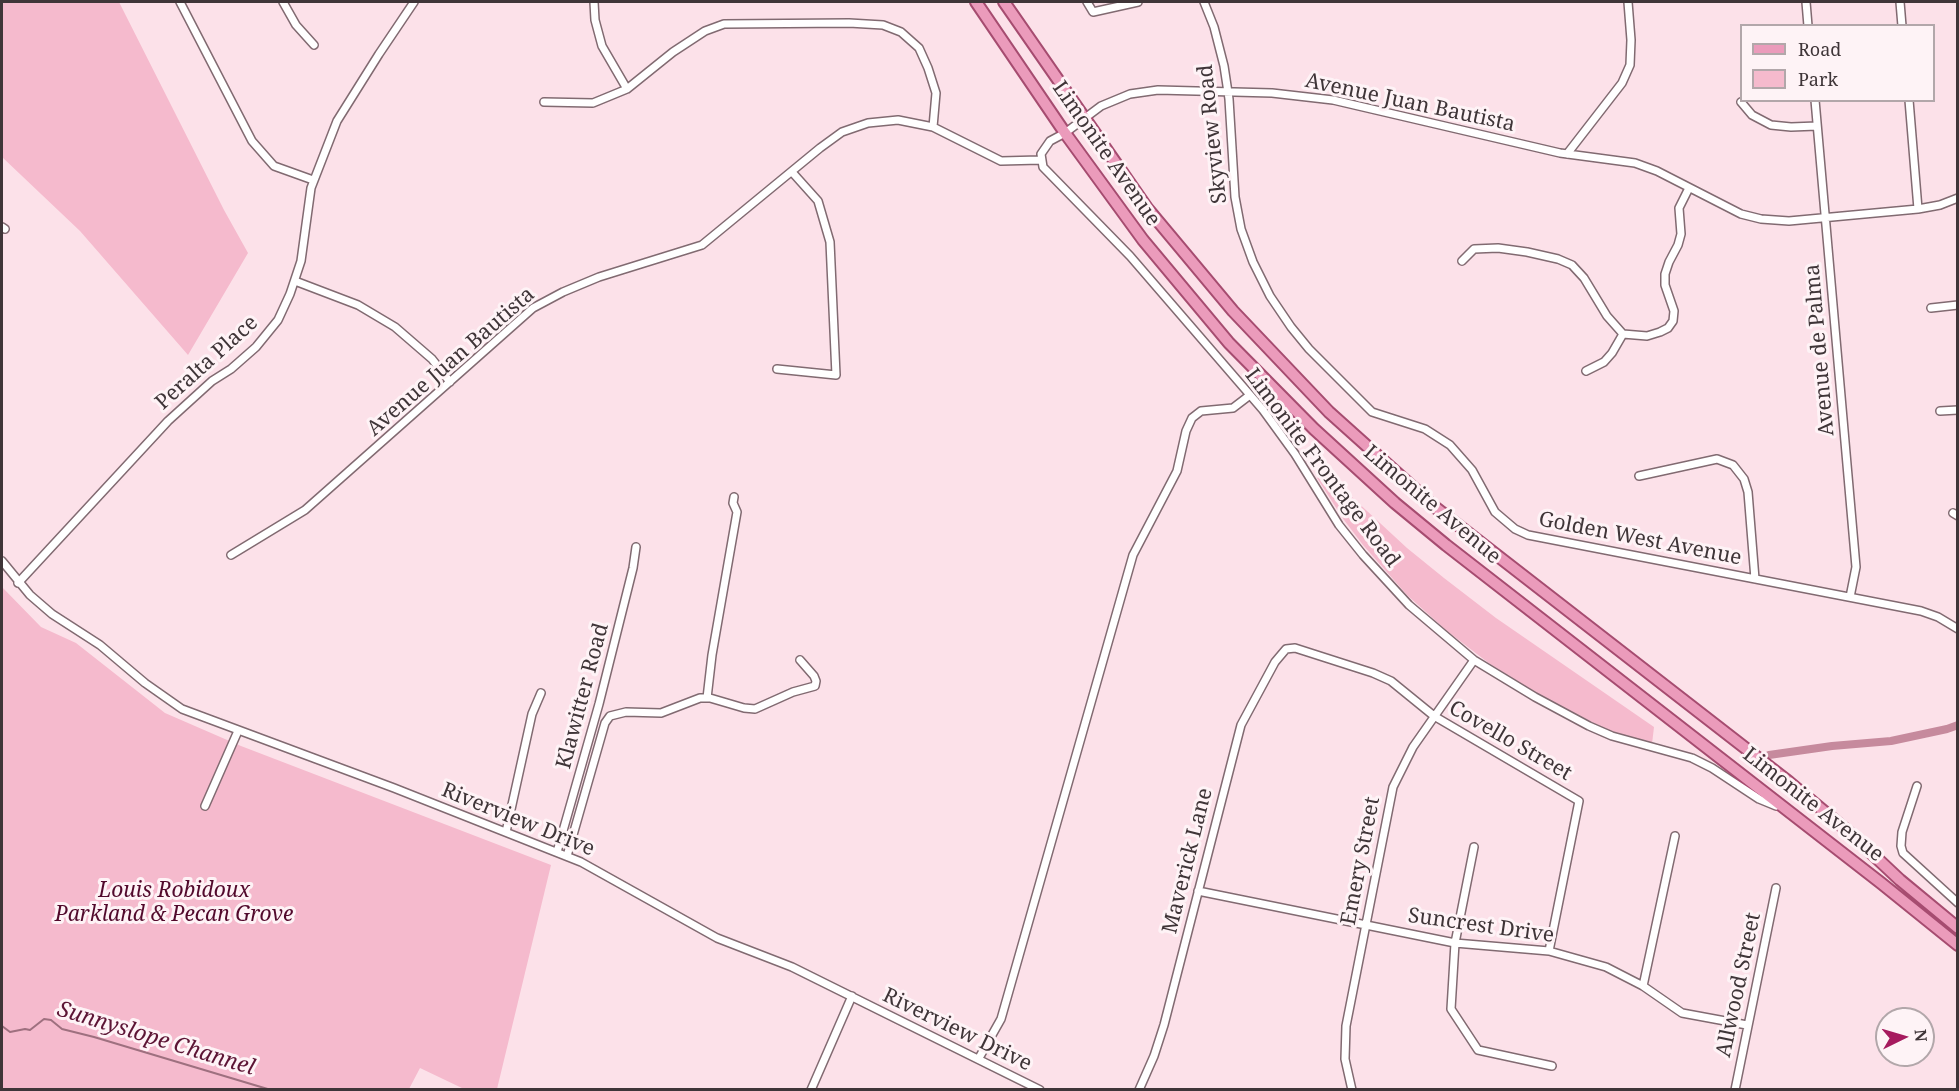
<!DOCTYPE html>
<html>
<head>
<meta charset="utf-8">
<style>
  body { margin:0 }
  #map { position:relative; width:1959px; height:1091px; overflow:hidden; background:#fce1e9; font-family:"Noto Serif",serif }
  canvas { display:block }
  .frame { position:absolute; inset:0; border:3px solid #3f3538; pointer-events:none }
  .legend { position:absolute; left:1740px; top:24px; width:195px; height:78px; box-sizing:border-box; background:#fef3f6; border:2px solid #b2a7aa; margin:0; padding:8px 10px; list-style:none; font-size:18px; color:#3f3538 }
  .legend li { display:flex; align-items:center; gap:12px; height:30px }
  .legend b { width:30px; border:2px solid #b2a7aa }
  .north { position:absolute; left:1875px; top:1007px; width:60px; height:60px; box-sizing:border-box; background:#fef3f6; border:2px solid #b2a7aa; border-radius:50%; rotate:85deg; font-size:16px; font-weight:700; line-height:24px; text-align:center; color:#3f3538 }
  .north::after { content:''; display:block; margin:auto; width:21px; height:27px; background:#a61a5e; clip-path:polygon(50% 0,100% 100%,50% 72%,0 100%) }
</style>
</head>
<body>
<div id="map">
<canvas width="1959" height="1091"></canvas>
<div class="frame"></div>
<ul class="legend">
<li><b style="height:8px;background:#eb9bbb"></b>Road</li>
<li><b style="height:16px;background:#f5bacd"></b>Park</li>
</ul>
<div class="north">N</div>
</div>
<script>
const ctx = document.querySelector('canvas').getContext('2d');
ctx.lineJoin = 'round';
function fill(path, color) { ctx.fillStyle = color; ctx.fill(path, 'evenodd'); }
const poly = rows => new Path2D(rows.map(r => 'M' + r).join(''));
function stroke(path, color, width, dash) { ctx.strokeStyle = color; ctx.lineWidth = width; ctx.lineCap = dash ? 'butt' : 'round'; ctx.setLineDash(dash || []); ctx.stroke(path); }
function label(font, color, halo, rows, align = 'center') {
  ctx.font = font + ' "Noto Serif",serif'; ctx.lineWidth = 6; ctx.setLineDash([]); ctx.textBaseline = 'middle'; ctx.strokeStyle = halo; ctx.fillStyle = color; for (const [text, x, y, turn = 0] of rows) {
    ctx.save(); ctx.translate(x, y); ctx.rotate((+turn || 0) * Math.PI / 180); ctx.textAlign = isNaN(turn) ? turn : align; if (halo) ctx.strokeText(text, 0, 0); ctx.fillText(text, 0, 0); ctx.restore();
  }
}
fill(poly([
  [2,2,119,2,224,210,248,253,188,355,80,231,2,157],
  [1327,474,1407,548,1444,578,1496,618,1654,727,1652,744,1616,734,1544,698,1490,664,1447,631,1407,595,1363,545,1344,520,1317,478],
  [2,587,41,627,76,643,165,713,241,746,551,865,497,1089,464,1089,420,1068,409,1089,2,1089]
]), '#f5bacd');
stroke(poly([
  [2,1026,10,1032,25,1029,30,1030,44,1019,51,1020,62,1029,94,1037,271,1090]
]), '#9e707f', 2);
stroke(poly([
  [1769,755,1832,746,1891,741,1947,729,1958,725]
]), '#c68a9d', 8);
const street = poly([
  [180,2,252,141,274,166,313,180],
  [283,2,296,25,314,45],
  [594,2,595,20,602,46,627,89],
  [1087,2,1093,12,1138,2],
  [1204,2,1214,27,1224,66,1229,99,1235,197,1241,229,1253,262,1270,296,1291,327,1309,349,1372,412,1425,429,1450,445,1472,470,1495,512,1515,529,1528,535,1921,611,1938,617,1958,629],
  [1806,2,1808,26],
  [1900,2,1902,26],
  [1815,100,1856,567,1850,597],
  [1909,100,1918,209],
  [544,102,593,103,627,89,673,52,705,31,724,24,849,23,883,25,901,32,919,48,928,68,936,93,933,127],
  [1741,102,1752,115,1771,125,1791,127,1817,126],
  [1567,154,1622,83,1630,65,1631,40,1628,2],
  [2,227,5,229],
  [1462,261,1474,249,1498,248,1527,252,1558,259,1572,265,1584,278,1607,316,1623,334,1647,336,1660,332,1668,328,1673,321,1674,311,1665,285,1665,274,1669,262,1678,245,1681,234,1679,208,1689,188],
  [295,281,358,305,395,327,432,359,450,382],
  [1931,308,1958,305],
  [777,369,836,375,830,242,818,201,792,172],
  [1586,371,1604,362,1612,353,1623,334],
  [1940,411,1958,410],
  [1639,476,1717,459,1733,465,1744,479,1748,492,1755,579],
  [1953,513,1958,516],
  [231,555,305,510,533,308,563,292,599,277,702,245,820,148,842,132,868,123,898,120,933,127,1001,161,1040,160],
  [2,561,30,595,52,614,100,645,145,683,182,709,394,788,581,862,717,938,792,967,1040,1090],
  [18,583,168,421,212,381,231,369,256,347,278,320,290,294,301,261,311,188,337,121,379,54,414,2],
  [707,698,712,655,737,512,733,503,734,497],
  [1917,786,1902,832,1901,846,1903,853,1958,903],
  [205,806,238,731],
  [1776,806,1759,799,1712,768,1692,758,1612,736,1589,726,1535,697,1474,660,1409,605,1363,555,1339,525,1295,454,1263,410,1130,256,1043,167,1041,154,1050,141,1065,133,1101,106,1130,94,1158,90,1272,93,1333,100,1560,153,1635,163,1657,171,1741,214,1761,219,1789,221,1918,209,1940,205,1958,198],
  [506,832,532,714,541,693],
  [1474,847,1455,943,1451,1009,1478,1050,1552,1066],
  [557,852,599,704,633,568,636,547],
  [567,856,605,723,610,716,626,712,661,713,700,698,710,698,744,708,755,709,793,692,815,686,816,681,814,676,800,660],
  [1198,891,1455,943,1549,951,1606,967,1643,986,1682,1013,1747,1025],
  [1643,986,1675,836],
  [979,1058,1001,1019,1133,555,1177,471,1186,431,1192,418,1201,411,1233,408,1250,395],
  [811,1090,852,996],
  [1139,1090,1154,1056,1164,1025,1241,725,1275,662,1286,649,1295,648,1373,673,1391,681,1434,716,1579,801,1549,951],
  [1352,1090,1345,1059,1346,1026,1393,787,1413,747,1474,660],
  [1735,1090,1776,888]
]);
const primary = poly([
  [976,2,1065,133,1143,240,1229,343,1314,429,1395,503,1446,545,1881,883,1958,945],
  [1004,2,1147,208,1233,311,1329,412,1436,508,1789,782,1850,833,1900,880,1958,928]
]);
stroke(street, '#816a71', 10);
stroke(primary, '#a64c70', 14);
stroke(street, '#fff', 7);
stroke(primary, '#eb9bbb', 10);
label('21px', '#3f3538', '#fef3f6', [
  ["Avenue Juan Bautista",1410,103,12],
  ["Skyview Road",1213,134,-96],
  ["Limonite Avenue",1106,154,55],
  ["Avenue de Palma",1820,350,-95],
  ["Avenue Juan Bautista",451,362,-41],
  ["Peralta Place",207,363,-42],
  ["Limonite Frontage Road",1322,468,53],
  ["Limonite Avenue",1432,505,40],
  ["Golden West Avenue",1640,539,11],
  ["Klawitter Road",583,696,-75],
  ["Covello Street",1510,741,30],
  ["Limonite Avenue",1813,805,38],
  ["Riverview Drive",518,820,22],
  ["Maverick Lane",1188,861,-76],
  ["Emery Street",1361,861,-79],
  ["Suncrest Drive",1481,926,8],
  ["Allwood Street",1739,985,-78],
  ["Riverview Drive",957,1030,26]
]);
label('italic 21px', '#52092c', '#fef3f6', [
  ["Louis Robidoux",174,891],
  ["Parkland & Pecan Grove",174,915]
]);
label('italic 22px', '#5d1535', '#fef3f6', [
  ["Sunnyslope Channel",156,1039,17]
]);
</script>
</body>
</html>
